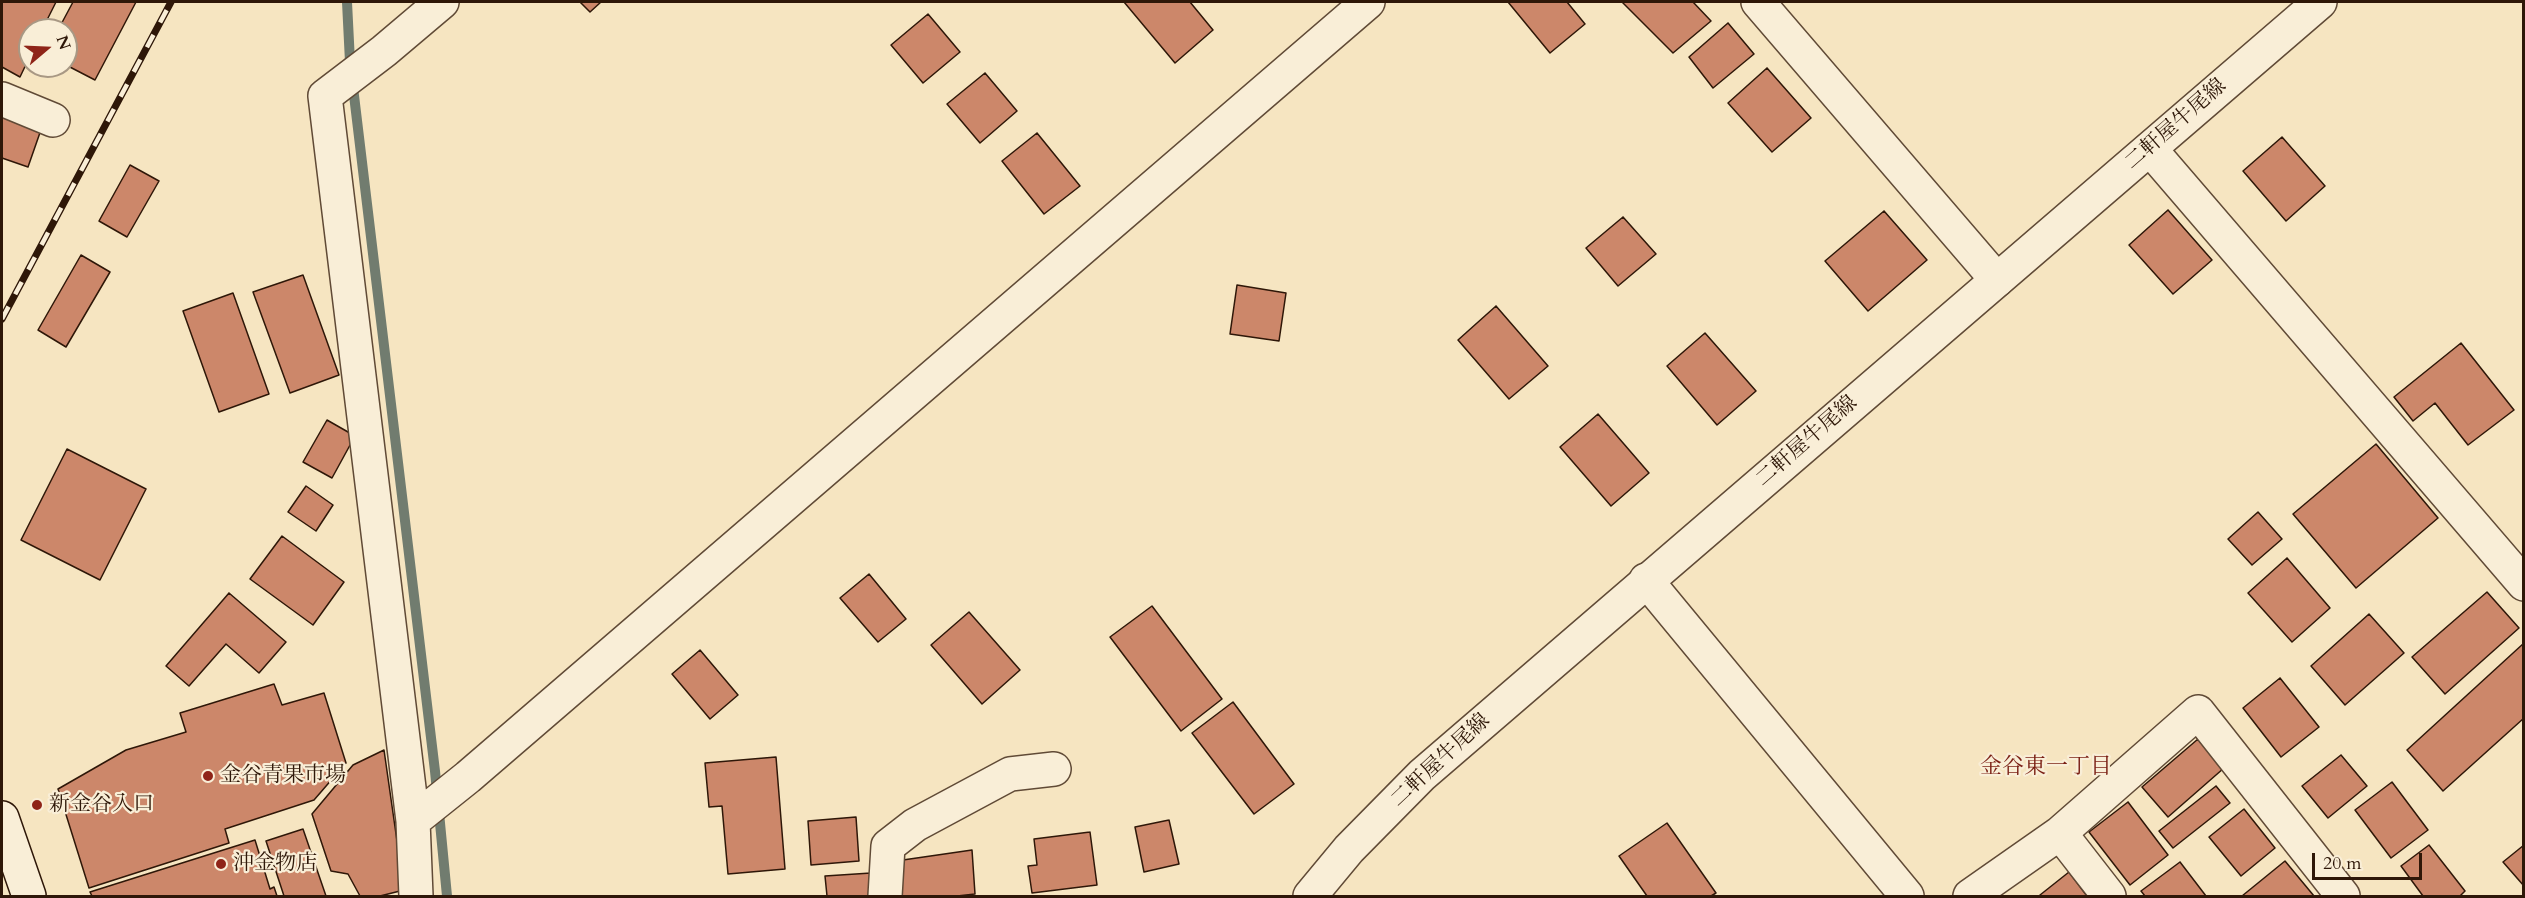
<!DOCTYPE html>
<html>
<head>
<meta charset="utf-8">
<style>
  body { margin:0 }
  #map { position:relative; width:2525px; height:898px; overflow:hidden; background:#f6e5c1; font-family:Cardo,serif }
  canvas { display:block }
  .frame { position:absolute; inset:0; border:3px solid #2e1708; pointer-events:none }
  .north { position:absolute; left:18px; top:18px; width:60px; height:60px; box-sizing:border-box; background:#f9eed7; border:2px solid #a89884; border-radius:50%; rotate:71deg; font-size:16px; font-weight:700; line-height:24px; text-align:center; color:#2e1708 }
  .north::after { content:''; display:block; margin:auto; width:21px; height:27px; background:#8f2418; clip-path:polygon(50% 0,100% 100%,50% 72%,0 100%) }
  .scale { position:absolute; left:2312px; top:853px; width:110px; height:27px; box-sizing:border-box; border:3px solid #2e1708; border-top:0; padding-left:8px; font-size:18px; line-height:21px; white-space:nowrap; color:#2e1708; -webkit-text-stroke:4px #f9eed7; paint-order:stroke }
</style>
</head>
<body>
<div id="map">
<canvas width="2525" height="898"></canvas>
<div class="frame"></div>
<div class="north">N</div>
<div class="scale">20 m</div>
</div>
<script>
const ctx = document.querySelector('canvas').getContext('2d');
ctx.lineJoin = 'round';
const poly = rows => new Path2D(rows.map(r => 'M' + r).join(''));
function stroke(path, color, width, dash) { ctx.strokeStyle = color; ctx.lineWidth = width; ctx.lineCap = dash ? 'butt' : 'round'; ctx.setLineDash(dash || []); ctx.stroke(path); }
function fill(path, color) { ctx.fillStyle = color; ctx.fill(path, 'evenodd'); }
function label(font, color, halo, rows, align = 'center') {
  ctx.font = font + ' Cardo,"Noto Serif JP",serif'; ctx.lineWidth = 4.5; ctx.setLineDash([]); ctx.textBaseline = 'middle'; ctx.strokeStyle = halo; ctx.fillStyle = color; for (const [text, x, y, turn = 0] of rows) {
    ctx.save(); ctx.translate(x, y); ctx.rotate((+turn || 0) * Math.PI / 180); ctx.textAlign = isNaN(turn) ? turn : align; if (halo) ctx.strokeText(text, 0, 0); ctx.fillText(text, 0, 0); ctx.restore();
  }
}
stroke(poly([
  [347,2,350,62,435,771,447,896]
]), '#717c6f', 10);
const building = poly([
  [2,2,56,2,42,30,30,30,30,56,20,77,2,67,2,2],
  [73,2,136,2,95,80,66,65,66,30,58,30,73,2],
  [580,2,601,2,590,12,580,2],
  [1124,2,1190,2,1213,30,1175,63,1124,2],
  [1508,2,1567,2,1585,24,1550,53,1508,2],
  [1622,2,1693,2,1711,21,1673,53,1622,2],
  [928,14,960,52,923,83,891,45,928,14],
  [1728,23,1754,54,1713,88,1689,57,1728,23],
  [1767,68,1811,118,1772,152,1728,103,1767,68],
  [985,73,1017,111,980,143,947,104,985,73],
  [2,109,43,124,28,167,2,158,2,109],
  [1037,133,1080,186,1044,214,1002,161,1037,133],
  [2282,137,2325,186,2286,221,2243,171,2282,137],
  [130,165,159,181,127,237,99,221,130,165],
  [2168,210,2212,260,2173,294,2129,245,2168,210],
  [1884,211,1927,260,1868,311,1825,261,1884,211],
  [1623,217,1656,254,1618,286,1586,248,1623,217],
  [81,255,110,272,66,347,38,330,81,255],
  [303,275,339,375,290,393,253,292,303,275],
  [1237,285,1286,293,1279,341,1230,334,1237,285],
  [233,293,269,394,219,412,183,311,233,293],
  [1496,306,1548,366,1509,399,1458,340,1496,306],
  [1705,333,1756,391,1717,425,1667,366,1705,333],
  [2461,343,2514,410,2468,445,2435,403,2413,421,2394,397,2461,343],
  [1598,414,1649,473,1611,506,1560,447,1598,414],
  [327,420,355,436,332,478,303,462,327,420],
  [2376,444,2438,518,2356,588,2293,514,2376,444],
  [67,449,146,489,100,580,21,540,67,449],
  [306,486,333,505,316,531,288,512,306,486],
  [2258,512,2282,539,2252,565,2228,539,2258,512],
  [282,536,344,582,313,625,250,579,282,536],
  [2287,558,2330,608,2292,642,2248,593,2287,558],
  [869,574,906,619,878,642,840,598,869,574],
  [2487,592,2519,628,2445,694,2412,657,2487,592],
  [229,593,286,642,259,673,226,644,189,686,166,666,229,593],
  [1152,606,1222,699,1181,731,1110,637,1152,606],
  [969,612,1020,670,982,704,931,645,969,612],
  [2369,614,2404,653,2345,705,2311,666,2369,614],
  [2524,643,2524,718,2443,791,2407,750,2524,643],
  [700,650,738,695,710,719,672,674,700,650],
  [2280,678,2319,727,2281,757,2243,708,2280,678],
  [274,684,282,705,324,693,346,763,314,800,225,829,229,843,89,888,58,789,126,750,186,732,180,713,274,684],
  [1233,702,1294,784,1254,814,1192,733,1233,702],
  [2198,739,2224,768,2168,817,2142,787,2198,739],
  [384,750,404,890,380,896,360,896,348,874,331,871,312,814,353,765,384,750],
  [2341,755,2367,786,2328,818,2302,786,2341,755],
  [776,757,785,869,728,874,722,806,709,807,705,763,776,757],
  [2392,782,2428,830,2391,858,2355,810,2392,782],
  [2216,786,2230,803,2173,848,2159,831,2216,786],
  [2128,802,2168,855,2130,885,2089,832,2128,802],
  [2244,809,2275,848,2241,876,2209,837,2244,809],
  [856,817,859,861,811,865,808,821,856,817],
  [1169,820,1179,864,1144,872,1135,827,1169,820],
  [1667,823,1716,893,1711,896,1647,896,1619,856,1667,823],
  [303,829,326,896,284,896,266,841,303,829],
  [1090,832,1097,885,1032,893,1028,866,1037,865,1034,839,1090,832],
  [255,840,270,889,274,887,277,896,92,896,90,892,255,840],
  [2429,845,2465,891,2460,896,2423,896,2401,866,2429,845],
  [2524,845,2524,886,2503,862,2524,845],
  [972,850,975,894,957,896,900,896,896,861,972,850],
  [2285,861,2314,896,2242,896,2285,861],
  [2180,862,2206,896,2145,896,2141,891,2180,862],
  [2069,872,2087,896,2041,896,2040,895,2069,872],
  [871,873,873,896,827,896,825,876,871,873]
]);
fill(building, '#cc876a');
stroke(building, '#2e1708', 1.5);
const minor = poly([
  [1758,2,1997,280],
  [2,99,53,120],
  [2150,149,2524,584],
  [1646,580,1907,896],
  [413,821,468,777,1368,2],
  [2060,833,2109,896],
  [416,896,413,821,325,96,384,51,442,2],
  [885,896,888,846,915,825,1010,774,1054,769],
  [1970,896,2060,833,2198,712,2343,896]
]);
const tertiary = poly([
  [1310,896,1349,849,1422,775,2320,2]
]);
const secondary = poly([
  [2,818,29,896]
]);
stroke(minor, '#604a36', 36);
stroke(tertiary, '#604a36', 36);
stroke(secondary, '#2e1708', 36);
stroke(minor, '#f9eed7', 33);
stroke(tertiary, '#f9eed7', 33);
stroke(secondary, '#f9eed7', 33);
const rail = poly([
  [2,319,171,2]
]);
stroke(rail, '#2e1708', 7);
stroke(rail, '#f9eed7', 4.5, [14]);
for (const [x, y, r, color] of [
  [208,776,6,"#8f2418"],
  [37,805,6,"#8f2418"],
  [221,864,6,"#8f2418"]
]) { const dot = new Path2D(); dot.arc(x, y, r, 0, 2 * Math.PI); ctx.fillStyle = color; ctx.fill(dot); stroke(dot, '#f9eed7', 2); }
label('21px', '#2e1708', '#f9eed7', [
  ["二軒屋牛尾線",2176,125,-41],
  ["二軒屋牛尾線",1807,442,-41],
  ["二軒屋牛尾線",1441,761,-43]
]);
label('21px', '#2e1708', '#f9eed7', [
  ["金谷青果市場",220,776],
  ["新金谷入口",49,805],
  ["沖金物店",233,864]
], 'left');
label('22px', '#7a1f14', '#f9eed7', [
  ["金谷東一丁目",2046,768]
]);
</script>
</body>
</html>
